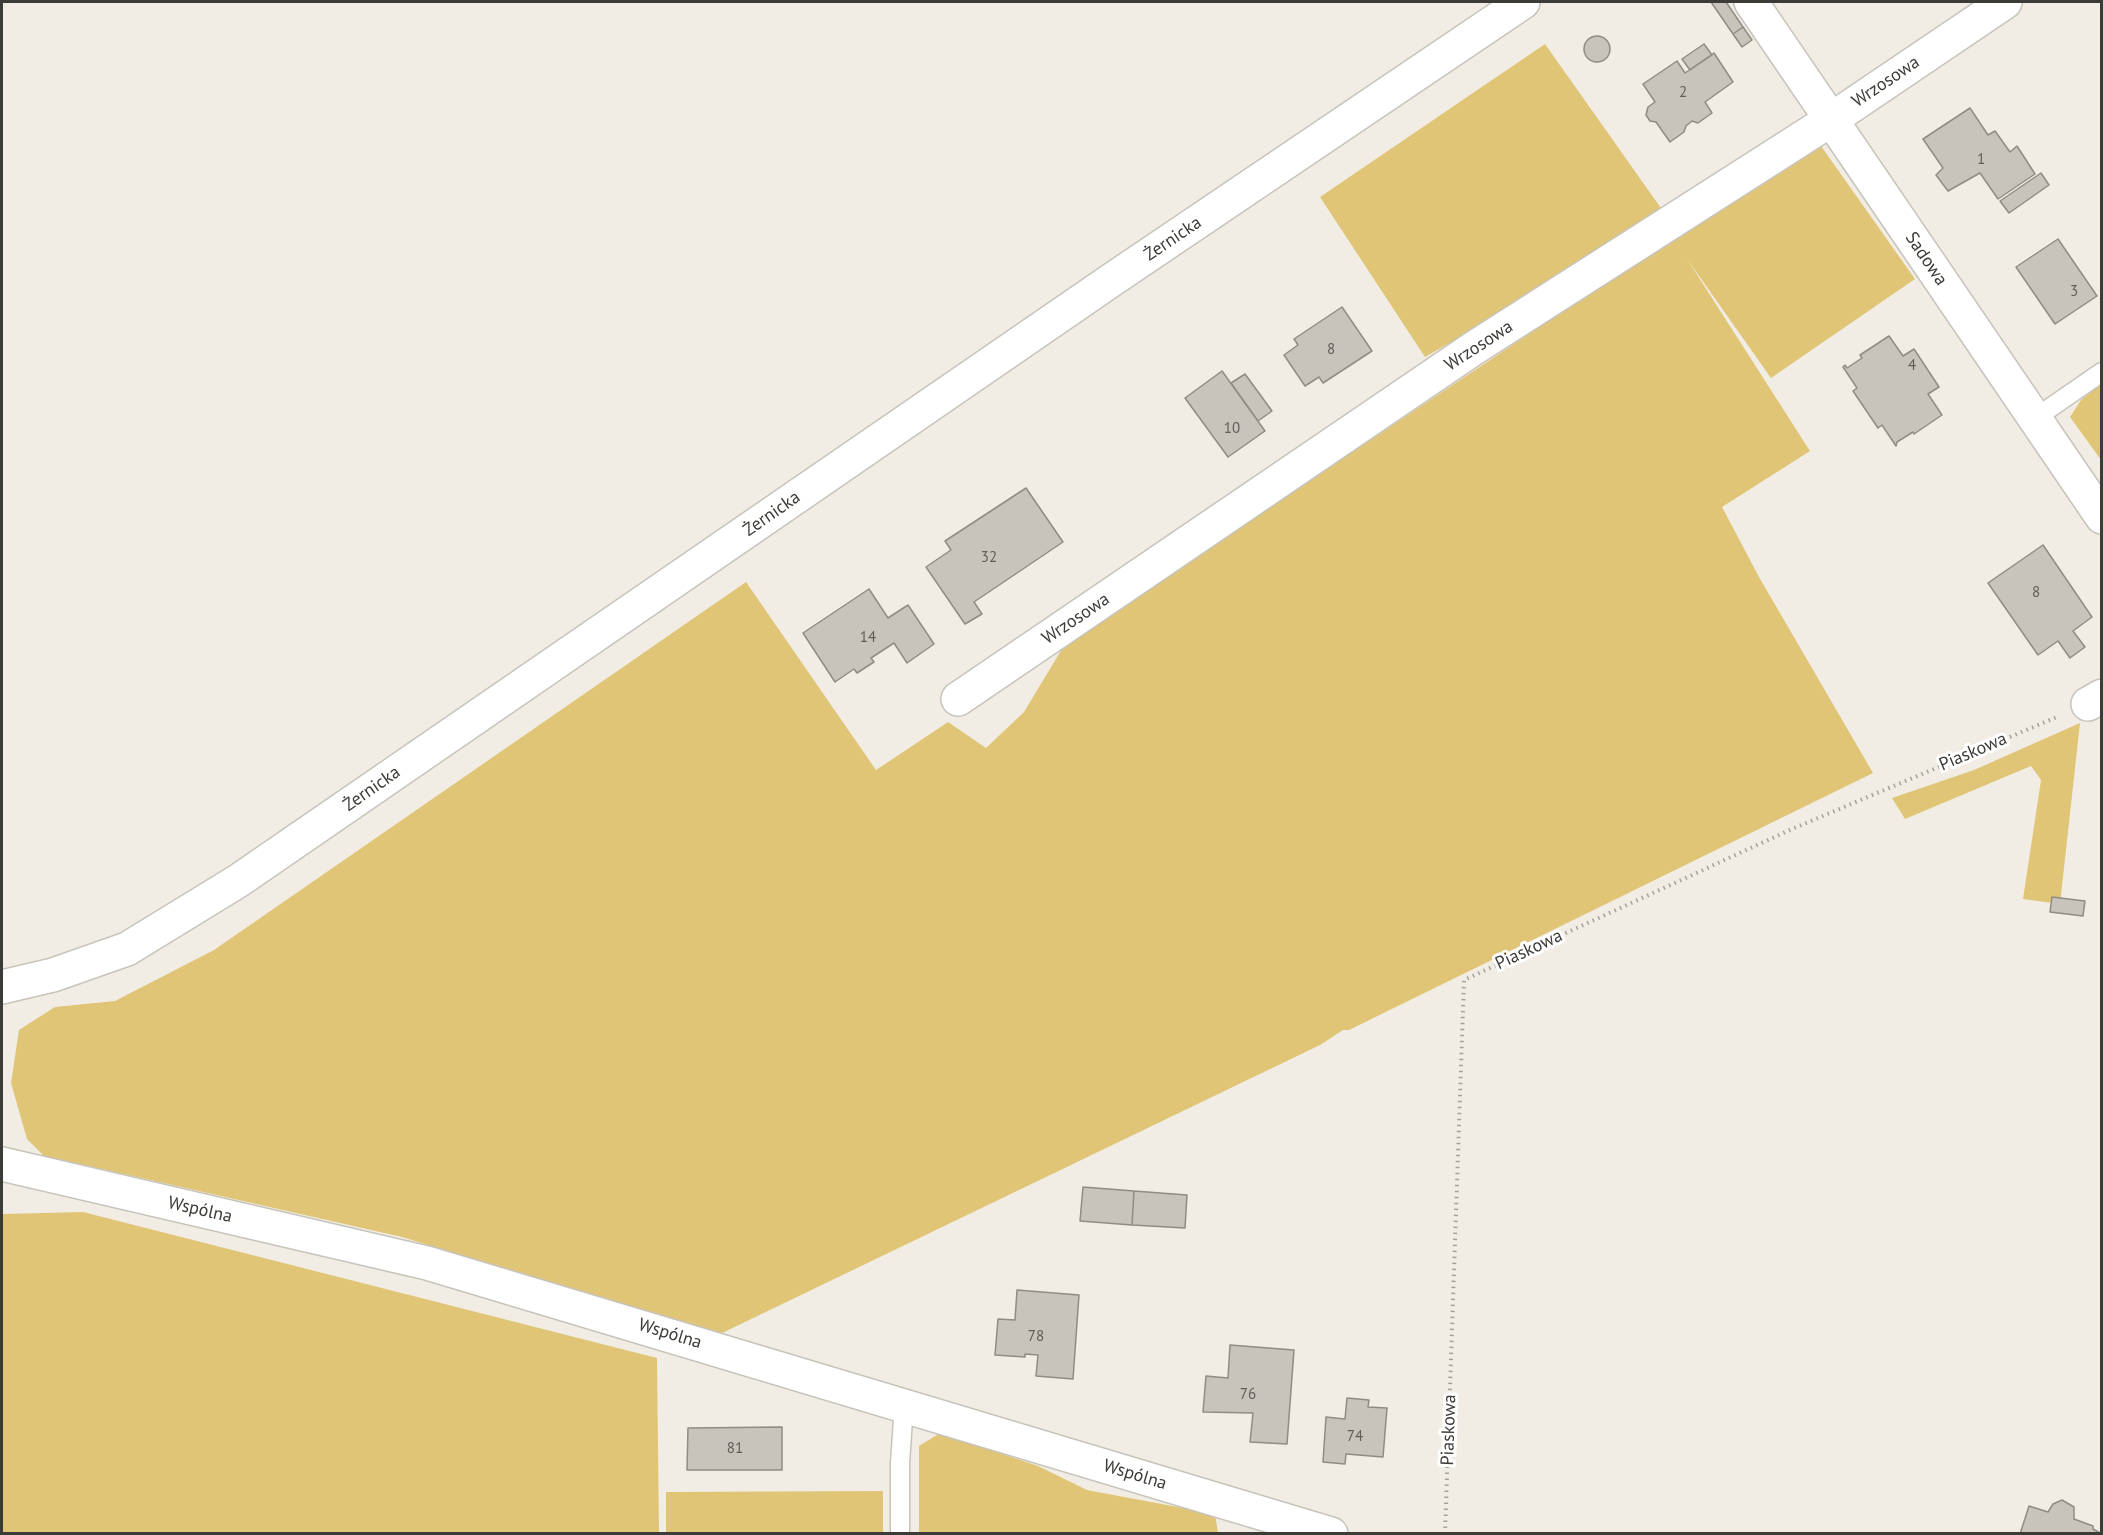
<!DOCTYPE html>
<html>
<head>
<meta charset="utf-8">
<style>
  body { margin:0 }
  #map { position:relative; width:2103px; height:1535px; overflow:hidden; background:#f1ede4; font-family:"PT Sans",sans-serif }
  canvas { display:block }
  .frame { position:absolute; inset:0; border:3px solid #3c3b37; pointer-events:none }
</style>
</head>
<body>
<div id="map">
<canvas width="2103" height="1535"></canvas>
<div class="frame"></div>
</div>
<script>
const ctx = document.querySelector('canvas').getContext('2d');
ctx.lineJoin = 'round';
function fill(path, color) { ctx.fillStyle = color; ctx.fill(path, 'evenodd'); }
const poly = rows => new Path2D(rows.map(r => 'M' + r).join(''));
function stroke(path, color, width, dash) { ctx.strokeStyle = color; ctx.lineWidth = width; ctx.lineCap = dash ? 'butt' : 'round'; ctx.setLineDash(dash || []); ctx.stroke(path); }
function label(font, color, halo, rows, align = 'center') {
  ctx.font = font + ' "PT Sans",sans-serif'; ctx.lineWidth = 6; ctx.setLineDash([]); ctx.textBaseline = 'middle'; ctx.strokeStyle = halo; ctx.fillStyle = color; for (const [text, x, y, turn = 0] of rows) {
    ctx.save(); ctx.translate(x, y); ctx.rotate((+turn || 0) * Math.PI / 180); ctx.textAlign = isNaN(turn) ? turn : align; if (halo) ctx.strokeText(text, 0, 0); ctx.fillText(text, 0, 0); ctx.restore();
  }
}
fill(poly([
  [1545,44,1663,211,1504,312,1425,357,1320,197],
  [1821,146,1915,279,1771,378,1687,259,1810,451,1722,507,1759,577,1873,773,1349,1030,1343,1030,1320,1045,718,1335,402,1237,44,1156,27,1139,11,1083,19,1030,55,1007,115,1001,214,950,746,582,876,770,948,722,986,748,1024,712,1065,644,1674,237],
  [2101,384,2101,460,2070,417,2081,400],
  [2080,723,2060,904,2023,899,2041,780,2031,766,1905,819,1892,798,1974,770],
  [83,1212,657,1358,659,1533,2,1533,2,1218,3,1214],
  [940,1433,1038,1466,1087,1490,1215,1514,1218,1533,919,1533,919,1446],
  [883,1491,883,1533,666,1533,666,1492]
]), '#e0c577');
const building = poly([
  [1711,2,1726,2,1743,27,1733,34,1711,2],
  [1743,27,1752,40,1742,47,1733,34,1743,27],
  '1584 49a13 13 0 1 1 26 0a13 13 0 1 1-26 0Z',
  [1704,44,1712,55,1690,70,1682,59,1704,44],
  [1714,53,1733,82,1705,102,1712,113,1698,123,1692,121,1686,126,1684,132,1670,142,1656,122,1650,121,1646,115,1648,107,1655,102,1643,84,1677,61,1685,73,1714,53],
  [1970,108,1988,135,1995,131,2010,152,2017,146,2035,174,1998,199,1980,173,1948,191,1936,175,1943,168,1923,139,1970,108],
  [2041,173,2049,185,2009,213,2000,201,2041,173],
  [2058,239,2097,296,2055,324,2016,267,2058,239],
  [1342,307,1372,351,1323,383,1319,377,1305,386,1284,355,1298,345,1294,339,1342,307],
  [1889,336,1903,356,1914,349,1939,387,1928,394,1942,415,1914,434,1913,432,1897,442,1896,446,1882,425,1878,428,1853,391,1857,388,1843,367,1845,365,1847,368,1862,358,1860,355,1889,336],
  [1222,371,1265,431,1228,457,1185,398,1222,371],
  [1245,374,1272,411,1258,421,1231,383,1245,374],
  [1026,488,1063,542,974,602,982,614,965,624,926,567,951,550,945,541,1026,488],
  [2043,545,2092,617,2073,631,2085,647,2070,658,2058,641,2038,655,1988,583,2043,545],
  [869,589,888,618,908,605,934,644,907,663,894,643,871,658,874,662,857,673,854,669,835,682,803,633,869,589],
  [2052,897,2085,901,2083,916,2050,912,2052,897],
  [1083,1187,1134,1191,1132,1225,1080,1221,1083,1187],
  [1134,1191,1187,1195,1185,1228,1132,1225,1134,1191],
  [1017,1290,1079,1295,1073,1379,1036,1376,1038,1355,1025,1354,1025,1357,995,1355,998,1319,1015,1320,1017,1290],
  [1230,1345,1294,1350,1287,1444,1250,1442,1253,1413,1203,1412,1206,1376,1228,1378,1230,1345],
  [1347,1398,1369,1400,1368,1407,1387,1408,1383,1457,1346,1454,1345,1464,1323,1462,1326,1417,1345,1419,1347,1398],
  [782,1427,782,1470,687,1470,688,1428,782,1427],
  [2062,1500,2074,1507,2074,1519,2093,1526,2093,1529,2102,1534,2020,1534,2029,1506,2048,1512,2053,1504,2062,1500]
]);
fill(building, '#c8c4bc');
stroke(building, '#8f8c84', 1.5);
const lane = poly([
  [2034,419,2102,372],
  [900,1534,900,1463,904,1405]
]);
const street = poly([
  [1751,2,2102,517],
  [958,699,1474,348,1832,119,2005,2],
  [2088,704,2102,696],
  [2,987,53,975,127,949,238,881,1113,279,1523,2],
  [2,1164,427,1263,1331,1534]
]);
stroke(lane, '#c7c4bc', 21);
stroke(street, '#c7c4bc', 36);
stroke(poly([
  [1445,1534,1464,980,1792,829,2057,717]
]), '#a4a19a', 4, [1.5, 4.5]);
stroke(lane, '#fff', 18);
stroke(street, '#fff', 33);
label('15px', '#5f5d58', null, [
  ["2",1683,93],
  ["1",1981,160],
  ["3",2074,292],
  ["8",1331,350],
  ["4",1912,366],
  ["10",1232,429],
  ["32",989,558],
  ["8",2036,593],
  ["14",868,638],
  ["78",1036,1337],
  ["76",1248,1395],
  ["74",1355,1437],
  ["81",735,1449]
]);
label('18px', '#3c3b37', '#fff', [
  ["Wrzosowa",1886,82,-34],
  ["Żernicka",1173,239,-34],
  ["Sadowa",1926,259,56],
  ["Wrzosowa",1479,346,-33],
  ["Żernicka",772,514,-35],
  ["Wrzosowa",1076,619,-34],
  ["Piaskowa",1973,752,-23],
  ["Żernicka",372,789,-35],
  ["Piaskowa",1529,950,-25],
  ["Wspólna",200,1210,13],
  ["Wspólna",670,1334,17],
  ["Piaskowa",1449,1430,-88],
  ["Wspólna",1135,1475,17]
]);
</script>
</body>
</html>
